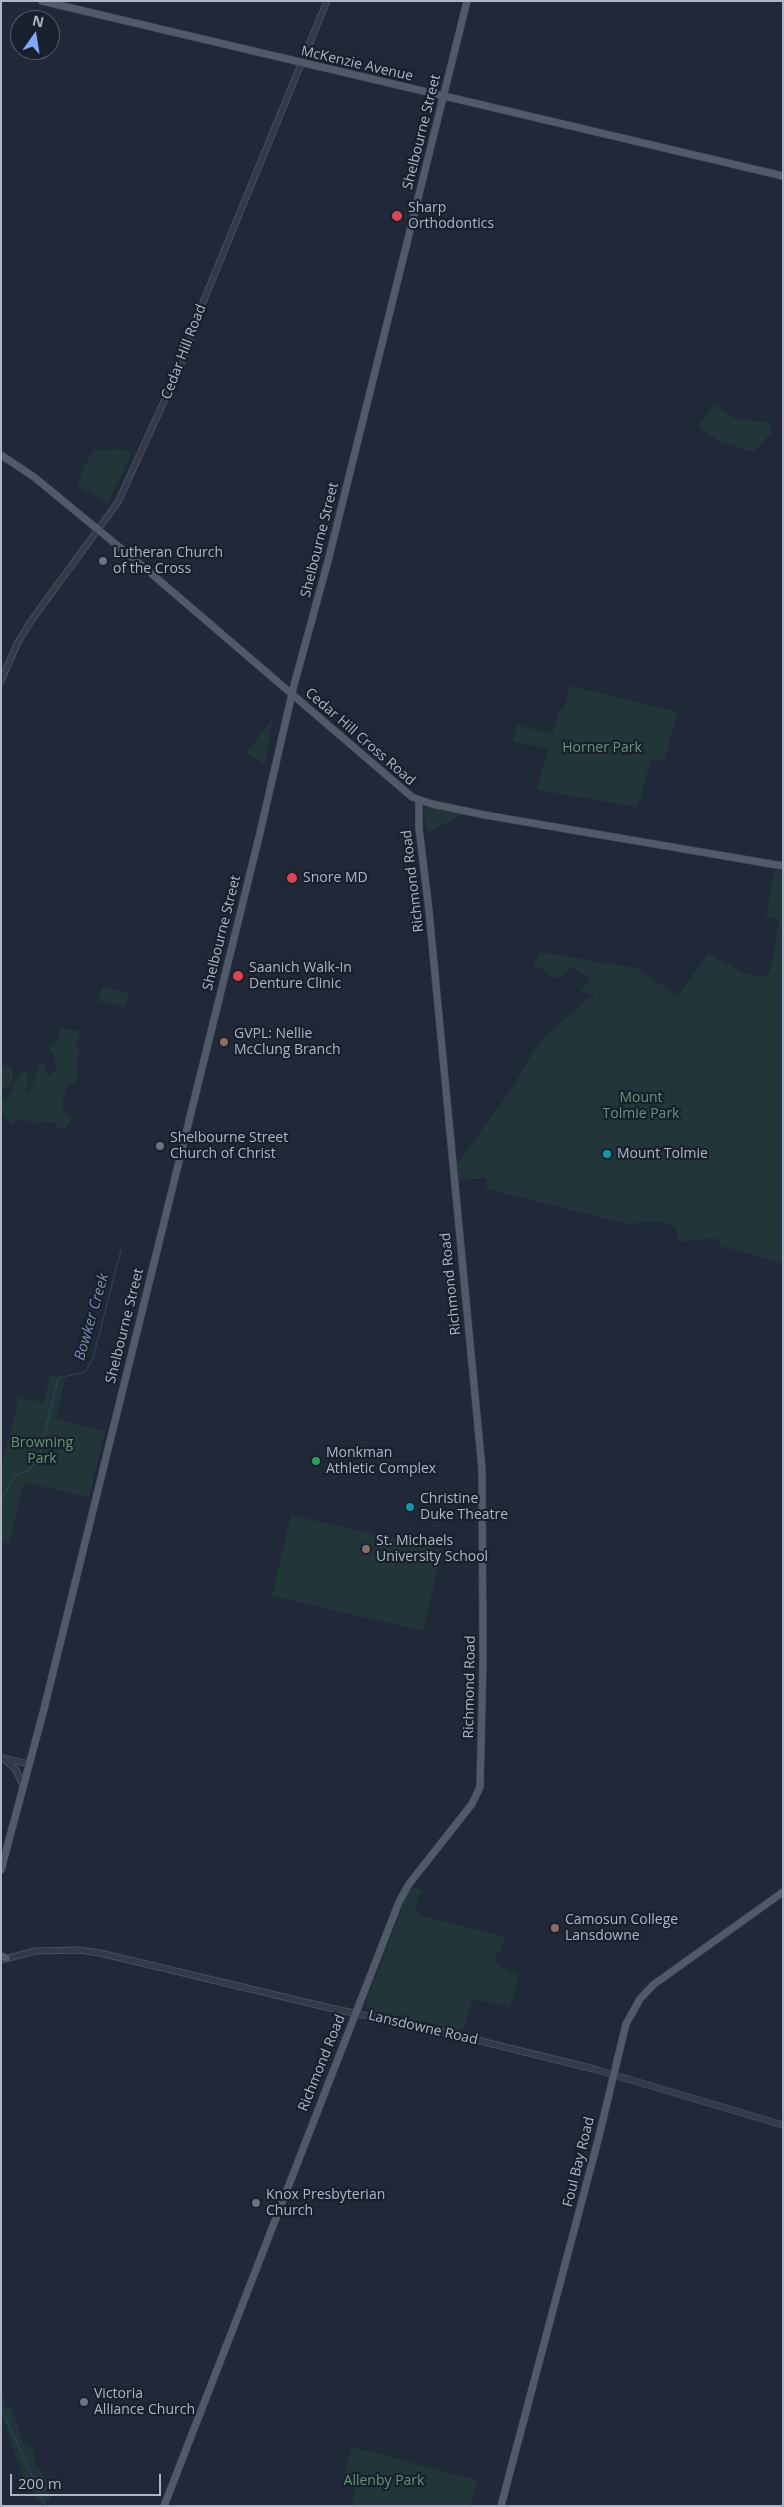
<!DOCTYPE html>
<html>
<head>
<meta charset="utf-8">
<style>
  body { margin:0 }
  #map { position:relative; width:784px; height:2507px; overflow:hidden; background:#202938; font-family:"Open Sans",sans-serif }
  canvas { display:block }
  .frame { position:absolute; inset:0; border:2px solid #aeb6c5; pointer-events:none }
  .north { position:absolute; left:10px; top:10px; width:50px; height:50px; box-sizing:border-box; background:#19202d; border:1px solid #555c6a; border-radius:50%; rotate:13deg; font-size:14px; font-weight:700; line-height:20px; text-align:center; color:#aeb6c5 }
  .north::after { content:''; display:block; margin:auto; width:18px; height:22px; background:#7ea8fa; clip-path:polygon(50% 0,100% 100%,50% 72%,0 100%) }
  .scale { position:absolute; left:10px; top:2474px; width:151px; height:22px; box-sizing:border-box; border:2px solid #aeb6c5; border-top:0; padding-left:6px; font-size:15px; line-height:18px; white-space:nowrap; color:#aeb6c5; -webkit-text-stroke:4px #19202d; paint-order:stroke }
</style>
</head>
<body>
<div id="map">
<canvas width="784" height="2507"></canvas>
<div class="frame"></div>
<div class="north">N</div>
<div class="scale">200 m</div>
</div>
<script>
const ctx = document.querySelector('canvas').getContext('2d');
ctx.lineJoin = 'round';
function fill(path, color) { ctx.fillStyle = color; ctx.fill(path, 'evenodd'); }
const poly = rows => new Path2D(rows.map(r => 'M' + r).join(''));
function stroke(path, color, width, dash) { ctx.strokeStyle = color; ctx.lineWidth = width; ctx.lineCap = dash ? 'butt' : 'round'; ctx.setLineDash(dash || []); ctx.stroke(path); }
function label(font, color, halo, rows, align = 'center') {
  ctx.font = font + ' "Open Sans",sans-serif'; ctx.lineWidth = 4.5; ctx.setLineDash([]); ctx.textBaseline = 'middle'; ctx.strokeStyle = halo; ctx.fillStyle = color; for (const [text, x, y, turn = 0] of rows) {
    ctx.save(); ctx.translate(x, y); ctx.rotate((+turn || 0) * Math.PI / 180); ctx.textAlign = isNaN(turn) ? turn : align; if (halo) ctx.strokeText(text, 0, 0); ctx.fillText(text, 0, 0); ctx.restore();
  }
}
fill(poly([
  [714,404,734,418,769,423,772,432,753,452,718,441,698,427],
  [121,449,132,453,108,502,78,487,83,470,93,450],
  [570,686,678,712,664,761,653,759,650,762,638,807,537,790,548,749,513,741,517,725,553,734,559,709,564,710],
  [273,718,265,762,263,763,246,753],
  [426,807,465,814,429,832,426,829,424,811],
  [774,870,783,871,783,1263,721,1246,716,1238,683,1242,679,1239,674,1227,665,1222,635,1222,634,1226,487,1189,486,1178,459,1180,457,1165,514,1085,540,1041,594,994,580,991,591,978,571,967,562,978,550,977,544,970,533,966,540,952,629,967,633,966,678,996,708,954,747,974,767,977,771,968,779,921,766,916],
  [102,987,129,993,125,1007,99,1001],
  [59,1028,80,1031,78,1040,74,1042,79,1050,77,1079,73,1084,67,1084,62,1105,65,1114,72,1119,65,1128,58,1128,55,1123,45,1121,39,1124,19,1119,13,1125,1,1113,1,1099,5,1100,8,1097,22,1070,26,1070,28,1074,27,1094,30,1091,40,1063,45,1064,47,1076,54,1072,56,1068,54,1055,49,1048,59,1039],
  [1,1062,4,1066,10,1066,13,1073,13,1082,6,1088,1,1088],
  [50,1375,65,1379,56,1419,105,1431,89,1498,24,1482,9,1543,1,1541,1,1469,19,1397,44,1403],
  [291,1515,442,1550,423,1631,272,1596],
  [410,1887,423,1890,418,1897,416,1907,419,1915,503,1936,505,1940,501,1948,502,1952,497,1952,495,1964,519,1975,510,2007,472,1999,465,2026,460,2030,367,2009,367,1999],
  [1,2390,6,2407,12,2409,23,2443,32,2448,36,2464,48,2483,51,2500,41,2504,24,2478,1,2413],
  [352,2447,477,2480,470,2506,360,2506,352,2504,359,2477,344,2473]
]), '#223639');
stroke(poly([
  [1,1499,15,1476,28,1470,39,1458,58,1378,85,1372,93,1358,121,1250],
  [1,2408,46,2506]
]), '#334461', 1);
const minor = poly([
  [1,681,17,644,31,621,118,502,187,351,199,312,327,1],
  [3,1758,16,1770,23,1786],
  [6,1759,29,1764],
  [1,1960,35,1951,78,1950,100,1953,330,2008,432,2029,594,2069,783,2125]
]);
const major = poly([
  [42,1,783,176],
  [1,455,34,477,146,569,412,797,432,804,485,815,783,866],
  [1,1870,44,1709,259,837,294,685,328,561,467,1],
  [1,1956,6,1958],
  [164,2506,399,1902,409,1884,472,1804,480,1787,483,1660,482,1469,429,911,419,828,419,800],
  [501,2506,598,2140,626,2024,640,1999,653,1985,783,1892]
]);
stroke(minor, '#4e5663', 7);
stroke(major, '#3d4452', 8);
stroke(minor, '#333b49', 5.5);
stroke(major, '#515a69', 7);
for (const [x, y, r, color] of [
  [397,216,6,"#e0444e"],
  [103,561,5,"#6b7280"],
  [292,878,6,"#e0444e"],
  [238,976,6,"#e0444e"],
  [224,1042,5,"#8d6e63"],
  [160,1146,5,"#6b7280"],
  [607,1154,5,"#0f9aa8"],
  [316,1461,5,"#2e9e5b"],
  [410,1507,5,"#0f9aa8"],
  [366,1549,5,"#8d6e63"],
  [555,1928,5,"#8d6e63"],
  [256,2203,5,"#6b7280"],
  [84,2402,5,"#6b7280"]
]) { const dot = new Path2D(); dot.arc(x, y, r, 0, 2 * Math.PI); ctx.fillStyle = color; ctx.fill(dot); stroke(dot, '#19202d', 2); }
label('14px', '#aeb6c5', '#19202d', [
  ["McKenzie Avenue",357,64,13],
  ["Shelbourne Street",422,132,-76],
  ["Cedar Hill Road",184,352,-69],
  ["Shelbourne Street",320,540,-76],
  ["Cedar Hill Cross Road",360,737,41],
  ["Richmond Road",413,881,-97],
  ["Shelbourne Street",222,933,-76],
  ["Richmond Road",451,1284,-96],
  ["Shelbourne Street",125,1326,-76],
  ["Richmond Road",470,1687,-89],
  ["Lansdowne Road",423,2028,13],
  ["Richmond Road",322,2063,-68],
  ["Foul Bay Road",579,2162,-76]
]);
label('14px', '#aeb6c5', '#19202d', [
  ["Sharp",408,208],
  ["Orthodontics",408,224],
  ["Lutheran Church",113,553],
  ["of the Cross",113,569],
  ["Snore MD",303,878],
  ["Saanich Walk-In",249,968],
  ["Denture Clinic",249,984],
  ["GVPL: Nellie",234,1034],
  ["McClung Branch",234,1050],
  ["Shelbourne Street",170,1138],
  ["Church of Christ",170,1154],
  ["Mount Tolmie",617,1154],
  ["Monkman",326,1453],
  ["Athletic Complex",326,1469],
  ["Christine",420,1499],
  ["Duke Theatre",420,1515],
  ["St. Michaels",376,1541],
  ["University School",376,1557],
  ["Camosun College",565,1920],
  ["Lansdowne",565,1936],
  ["Knox Presbyterian",266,2195],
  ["Church",266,2211],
  ["Victoria",94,2394],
  ["Alliance Church",94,2410]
], 'left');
label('14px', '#659673', '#19202d', [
  ["Horner Park",602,748],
  ["Mount",641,1098],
  ["Tolmie Park",641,1114],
  ["Browning",42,1443],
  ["Park",42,1459],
  ["Allenby Park",384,2481]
]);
label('italic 15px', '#758baf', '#19202d', [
  ["Bowker Creek",92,1317,-74]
]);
</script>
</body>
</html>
